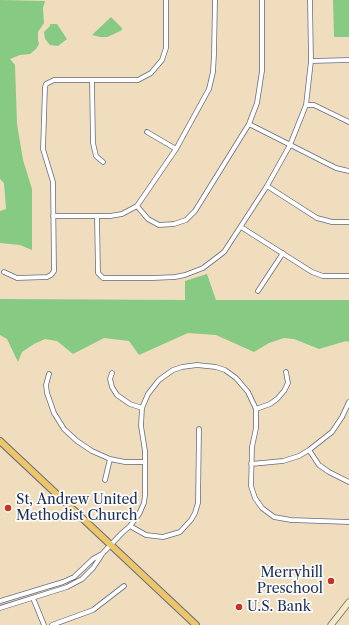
<!DOCTYPE html>
<html>
<head>
<meta charset="utf-8">
<style>
  body { margin:0 }
  canvas { display:block; background:#f0ddbd }
</style>
</head>
<body>
<canvas width="349" height="625"></canvas>
<script>
const ctx = document.querySelector('canvas').getContext('2d');
ctx.lineJoin = 'round';
function fill(path, color) { ctx.fillStyle = color; ctx.fill(path, 'evenodd'); }
const poly = rows => new Path2D(rows.map(r => 'M' + r).join(''));
function stroke(path, color, width, dash) { ctx.strokeStyle = color; ctx.lineWidth = width; ctx.lineCap = dash ? 'butt' : 'round'; ctx.setLineDash(dash || []); ctx.stroke(path); }
function label(font, color, halo, rows, align = 'center') {
  ctx.font = font + ' "Libre Caslon Text",serif'; ctx.lineWidth = 3.5; ctx.setLineDash([]); ctx.textBaseline = 'middle'; ctx.strokeStyle = halo; ctx.fillStyle = color; for (const [text, x, y, turn = 0] of rows) {
    ctx.save(); ctx.translate(x, y); ctx.rotate((+turn || 0) * Math.PI / 180); ctx.textAlign = isNaN(turn) ? turn : align; if (halo) ctx.strokeText(text, 0, 0); ctx.fillText(text, 0, 0); ctx.restore();
  }
}
fill(poly([
  [0,0,45,1,43,8,44,23,38,32,38,40,39,44,36,49,30,54,20,55,10,59,15,65,17,124,23,160,32,189,32,250,20,245,0,243,0,211,6,209,4,183,0,179],
  [333,0,349,0,349,37,334,37],
  [111,17,122,28,122,30,114,34,107,37,100,37,92,35],
  [50,24,57,24,67,39,58,46,50,45,45,39,44,32,50,26],
  [207,274,216,300,349,300,349,342,346,341,319,349,294,339,284,338,269,343,254,352,216,335,188,333,139,355,129,341,104,338,73,354,57,341,45,339,34,344,22,352,18,362,7,339,0,335,0,299,185,300,185,281]
]), '#87ca83');
const street = poly([
  [311,61,349,60],
  [92,80,93,143,96,156,103,162],
  [306,105,314,105,349,122],
  [249,124,336,168,349,171],
  [147,132,176,149],
  [267,186,317,218,332,222,349,222],
  [137,206,148,219,159,225,174,224,186,220,195,211,249,124,257,103,262,71,262,0],
  [53,216,110,216,122,214,137,206,176,149,209,89,213,72,214,54,215,0],
  [97,217,98,273,103,278,153,278,175,277,185,275,203,268,224,252,267,186,290,145,306,105,311,61,310,0],
  [241,227,312,272,323,276,349,276],
  [4,272,17,278,47,277,51,275,54,271,53,182,43,149,45,87,46,84,54,80,138,80,151,73,162,60,166,48,166,0],
  [258,291,283,253],
  [112,373,110,379,112,387,117,395,130,404,142,408],
  [49,374,46,385,47,393,54,413,64,429,77,441,92,451,110,459,125,462,145,462],
  [256,409,270,404,277,399,284,391,288,383,286,372],
  [309,450,319,465,329,472,349,482],
  [251,464,283,461,299,456,309,450,332,432,342,417,349,402],
  [105,480,110,459],
  [130,526,146,535,163,537,180,532,191,520,195,513,198,503,199,429],
  [33,598,44,625],
  [0,601,63,582,74,577,93,559,102,554,122,533,130,526,139,514,144,503,145,495,145,451,141,426,142,408,148,394,159,380,173,370,182,367,197,365,216,367,225,370,236,378,248,392,256,409,256,428,252,447,251,486,255,498,262,508,274,517,291,520,349,522],
  [0,608,67,587,82,579,93,568,101,556],
  [52,625,93,610,124,586]
]);
const secondary = poly([
  [331,625,349,602]
]);
const primary = poly([
  [0,441,196,625]
]);
stroke(street, '#666c7f', 5.5);
stroke(secondary, '#666c7f', 7);
stroke(primary, '#666c7f', 8);
stroke(street, '#fff', 4);
stroke(secondary, '#f7e8c3', 5.5);
stroke(primary, '#ecc669', 6);
for (const [x, y, r, color] of [
  [8,508,4,"#c8321e"],
  [331,581,4,"#c8321e"],
  [239,607,4,"#c8321e"]
]) { const dot = new Path2D(); dot.arc(x, y, r, 0, 2 * Math.PI); ctx.fillStyle = color; ctx.fill(dot); stroke(dot, '#fdfcf7', 1.5); }
label('14px', '#1b2f5e', '#fdfcf7', [
  ["St, Andrew United",16,500],
  ["Methodist Church",16,516],
  ["Merryhill",323,573,"right"],
  ["Preschool",323,589,"right"],
  ["U.S. Bank",247,607]
], 'left');
</script>
</body>
</html>
